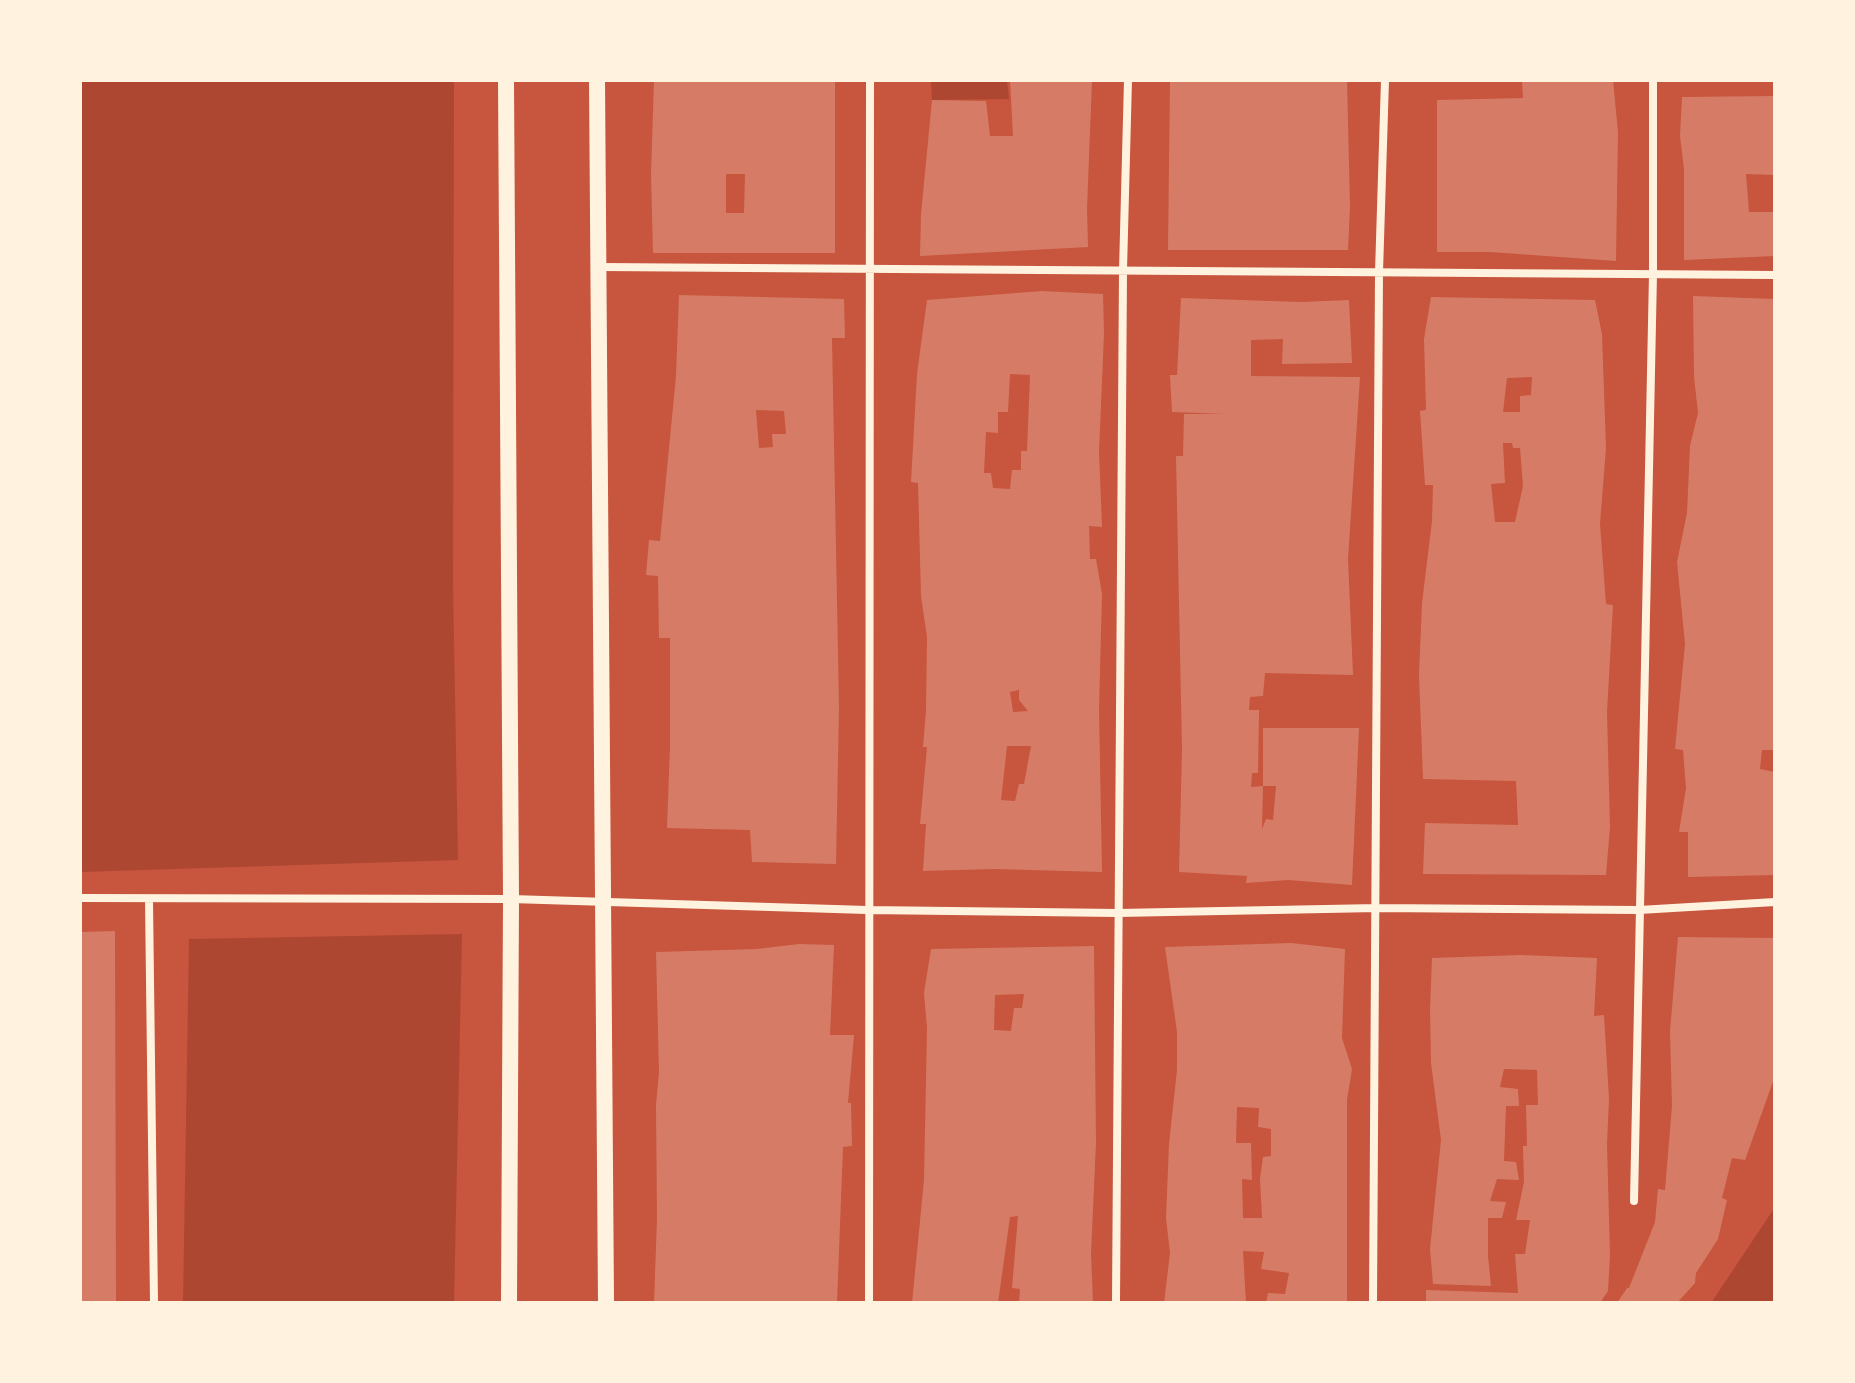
<!DOCTYPE html>
<html>
<head>
<meta charset="utf-8">
<style>
  body { margin:0 }
  #map { position:relative; width:1855px; height:1383px; overflow:hidden; background:#c8553d; font-family:"Golos Text",sans-serif }
  canvas { display:block }
  .frame { position:absolute; inset:0; border:82px solid #fff3e0; pointer-events:none }
</style>
</head>
<body>
<div id="map">
<canvas width="1855" height="1383"></canvas>
<div class="frame"></div>
</div>
<script>
const ctx = document.querySelector('canvas').getContext('2d');
ctx.lineJoin = 'round';
function fill(path, color) { ctx.fillStyle = color; ctx.fill(path, 'evenodd'); }
const poly = rows => new Path2D(rows.map(r => 'M' + r).join(''));
function stroke(path, color, width, dash) { ctx.strokeStyle = color; ctx.lineWidth = width; ctx.lineCap = dash ? 'butt' : 'round'; ctx.setLineDash(dash || []); ctx.stroke(path); }
fill(poly([
  [80,80,454,80,453,585,458,860,80,872],
  [931,80,1007,80,1009,99,932,100],
  [462,934,454,1303,183,1303,189,939],
  [1775,1207,1775,1303,1711,1303]
]), '#ae4732');
fill(poly([
  [654,80,835,80,835,253,653,253,651,174],
  [726,174,745,174,744,213,726,213],
  [1010,80,1092,80,1087,209,1088,247,920,256,921,214,932,100,986,101,990,136,1013,136],
  [1170,80,1347,80,1350,207,1348,250,1168,250],
  [1522,80,1613,80,1618,132,1616,261,1490,252,1437,252,1437,100,1523,98],
  [1775,96,1775,175,1746,174,1749,212,1775,212,1775,256,1684,260,1684,169,1680,136,1682,97],
  [1042,291,1103,294,1104,333,1099,452,1102,527,1089,526,1090,559,1096,559,1102,594,1099,709,1102,872,995,869,923,871,926,824,920,824,927,747,923,747,926,711,927,637,921,596,918,483,911,482,917,374,927,300],
  [1010,374,1030,375,1027,451,1021,451,1021,470,1012,470,1010,489,993,488,991,473,984,473,986,432,998,433,998,412,1008,412],
  [1019,690,1019,700,1028,711,1013,712,1010,692],
  [1007,746,1031,746,1024,784,1019,784,1015,801,1001,800],
  [679,295,844,299,845,338,832,338,839,707,836,864,752,862,750,830,667,828,670,747,670,638,659,638,658,576,646,575,649,540,660,541,676,376],
  [756,410,784,411,786,434,772,434,773,447,759,448],
  [1693,296,1775,299,1775,750,1762,750,1760,769,1775,772,1775,875,1688,877,1688,832,1679,832,1686,788,1683,750,1675,749,1685,644,1677,562,1687,513,1690,446,1698,413,1694,377],
  [1431,297,1595,300,1602,334,1606,448,1600,524,1606,604,1613,605,1607,712,1610,827,1606,875,1423,874,1425,823,1518,825,1516,781,1423,779,1419,675,1422,603,1432,521,1433,485,1425,485,1420,411,1426,410,1424,339],
  [1532,377,1531,395,1520,396,1520,412,1503,412,1507,378],
  [1503,443,1512,443,1513,448,1520,448,1523,486,1515,522,1495,522,1491,484,1505,483],
  [1181,298,1301,302,1349,300,1352,363,1282,364,1283,339,1251,340,1251,376,1360,377,1348,559,1353,675,1265,673,1263,696,1250,697,1249,710,1259,710,1258,773,1252,773,1251,787,1263,786,1263,728,1359,728,1352,885,1288,880,1246,883,1247,876,1179,872,1182,750,1176,456,1183,456,1184,414,1225,414,1172,412,1170,375,1177,375],
  [1263,786,1276,786,1273,820,1266,819,1262,829],
  [115,931,116,1303,80,1303,80,932],
  [1678,937,1775,938,1775,1076,1745,1160,1732,1158,1722,1198,1727,1200,1718,1239,1696,1273,1695,1283,1677,1303,1617,1303,1627,1288,1629,1288,1655,1222,1658,1189,1665,1190,1672,1106,1670,1031],
  [1291,943,1345,949,1342,1038,1352,1069,1347,1100,1347,1303,1266,1303,1268,1293,1285,1294,1289,1273,1261,1269,1264,1252,1243,1251,1246,1303,1164,1303,1170,1253,1166,1218,1169,1144,1177,1070,1177,1032,1165,947],
  [1237,1107,1259,1108,1258,1127,1271,1129,1271,1156,1263,1157,1260,1179,1262,1218,1243,1218,1242,1179,1252,1180,1251,1143,1236,1143],
  [799,944,834,945,830,1035,854,1035,848,1103,851,1103,852,1146,843,1147,837,1303,654,1303,657,1218,656,1105,659,1072,656,952,757,949],
  [1094,946,1096,1142,1091,1254,1093,1303,1019,1303,1020,1289,1012,1288,1018,1216,1010,1217,998,1303,912,1303,924,1180,927,1028,924,993,931,949],
  [1024,994,1022,1008,1014,1008,1011,1031,994,1030,995,995],
  [1521,955,1597,958,1594,1016,1604,1015,1609,1099,1607,1144,1610,1255,1608,1291,1600,1303,1426,1303,1426,1290,1518,1293,1515,1254,1525,1254,1530,1220,1516,1220,1524,1182,1523,1146,1527,1146,1526,1105,1538,1105,1537,1070,1504,1069,1500,1087,1518,1089,1519,1106,1506,1106,1504,1161,1516,1162,1519,1180,1497,1179,1490,1201,1506,1202,1502,1218,1488,1218,1488,1256,1491,1286,1433,1284,1430,1249,1441,1140,1431,1063,1430,1010,1432,958]
]), '#d67c66');
stroke(poly([
  [600,267,1775,275],
  [80,898,511,899,867,910,1118,913,1377,908,1639,910,1775,902],
  [149,899,154,1303],
  [1634,1201,1653,274,1653,80],
  [869,1303,870,80],
  [1116,1303,1123,270,1128,80],
  [1373,1303,1379,272,1385,80]
]), '#fff3e0', 8);
stroke(poly([
  [506,80,511,899,509,1303],
  [597,80,606,1303]
]), '#fff3e0', 16);
</script>
</body>
</html>
